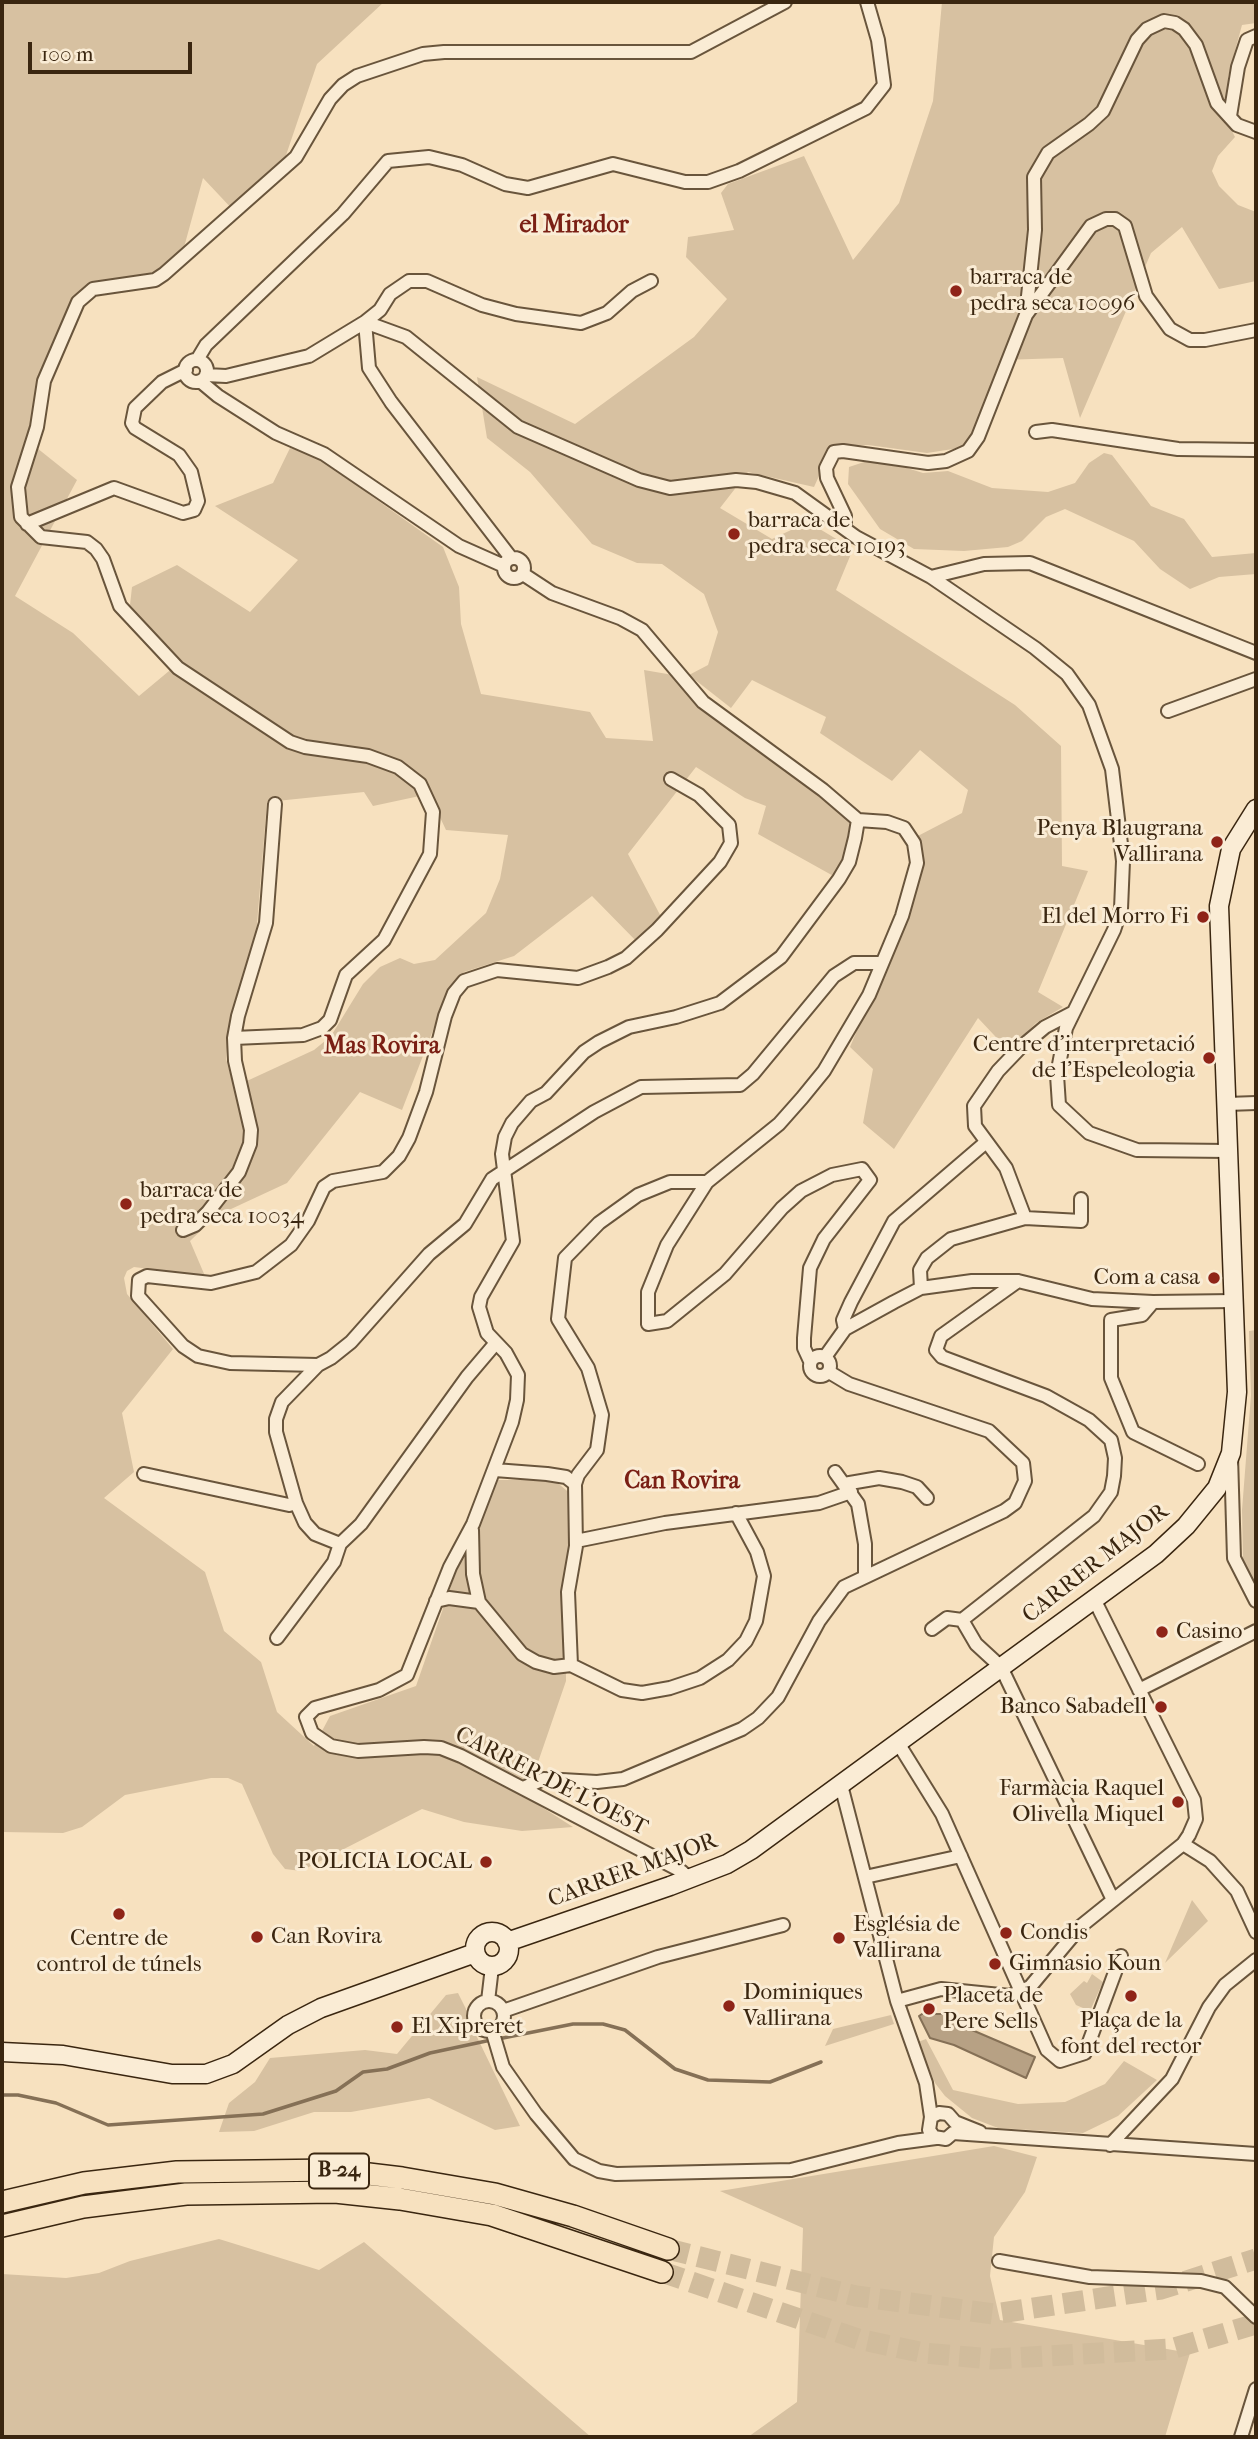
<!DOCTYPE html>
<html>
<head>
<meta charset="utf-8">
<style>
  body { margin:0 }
  #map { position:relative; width:1258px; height:2439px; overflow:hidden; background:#f7e1bf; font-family:"IM FELL French Canon",serif }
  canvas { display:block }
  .frame { position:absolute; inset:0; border:4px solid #3a2610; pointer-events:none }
  .scale { position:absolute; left:28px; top:42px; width:164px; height:32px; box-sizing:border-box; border:4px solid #3a2610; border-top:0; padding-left:9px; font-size:21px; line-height:24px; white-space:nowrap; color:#3a2610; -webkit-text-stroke:5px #faecd5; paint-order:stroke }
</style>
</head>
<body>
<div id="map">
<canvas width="1258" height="2439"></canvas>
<div class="frame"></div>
<div class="scale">100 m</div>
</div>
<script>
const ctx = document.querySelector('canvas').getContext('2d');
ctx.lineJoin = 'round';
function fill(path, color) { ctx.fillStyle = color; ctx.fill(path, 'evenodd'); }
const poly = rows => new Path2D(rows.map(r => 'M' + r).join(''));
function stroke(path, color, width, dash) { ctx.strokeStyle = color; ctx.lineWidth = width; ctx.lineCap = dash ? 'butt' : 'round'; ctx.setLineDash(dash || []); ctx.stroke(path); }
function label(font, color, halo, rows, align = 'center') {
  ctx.font = font + ' "IM FELL French Canon",serif'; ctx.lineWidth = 6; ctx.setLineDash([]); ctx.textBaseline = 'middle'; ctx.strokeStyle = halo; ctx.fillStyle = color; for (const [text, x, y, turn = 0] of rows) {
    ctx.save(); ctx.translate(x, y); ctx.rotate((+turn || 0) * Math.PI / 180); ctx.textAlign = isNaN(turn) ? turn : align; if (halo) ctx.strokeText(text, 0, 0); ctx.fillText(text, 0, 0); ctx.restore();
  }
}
fill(poly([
  [2,2,384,2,317,64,283,164,235,212,203,178,183,251,159,276,96,288,76,302,52,354,32,444,77,480,15,596,73,633,139,696,181,661,130,605,132,587,177,565,250,612,298,560,215,506,273,483,290,448,328,460,370,495,443,547,459,587,461,624,481,694,590,712,606,738,653,741,644,670,673,675,828,793,854,826,837,878,758,834,766,806,745,798,696,767,628,854,668,930,640,945,592,896,514,956,464,972,447,994,402,1110,360,1092,287,1183,216,1216,190,1241,205,1276,134,1267,127,1271,124,1278,127,1294,173,1349,122,1413,134,1472,104,1498,205,1572,224,1631,261,1662,277,1712,314,1746,330,1716,416,1686,454,1577,498,1480,554,1480,572,1495,576,1540,565,1588,566,1681,526,1797,573,1827,522,1831,464,1822,422,1809,301,1871,285,1869,273,1854,242,1784,228,1778,211,1778,125,1795,82,1827,63,1833,2,1832],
  [364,792,373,806,429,794,446,830,508,835,500,879,486,913,435,960,414,964,400,958,380,967,363,984,331,1036,314,1050,249,1080,233,1084,226,1059,228,1034,256,936,267,802],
  [942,2,1256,2,1256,23,1242,25,1228,77,1229,125,1235,137,1218,156,1212,171,1219,186,1238,205,1256,212,1256,281,1219,289,1182,227,1151,253,1080,418,1063,358,1001,360,966,447,927,453,868,445,832,447,814,487,748,472,720,508,772,539,808,522,853,549,836,590,1015,705,1061,746,1062,866,1088,871,1038,992,1063,1007,1036,1023,1009,1051,978,1018,894,1149,863,1123,873,1069,850,1047,884,966,920,869,914,838,962,813,968,790,920,750,892,781,820,733,826,717,752,680,731,708,689,675,708,665,718,632,704,594,662,564,637,563,592,544,530,472,487,438,477,377,575,424,694,337,727,299,686,257,688,237,734,230,721,193,728,184,804,156,853,260,899,203,933,101],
  [1104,453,1112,455,1151,506,1184,519,1212,557,1256,553,1256,574,1219,577,1190,589,1160,569,1134,541,1065,509,1046,517,1022,541,1008,547,964,551,914,549,880,529,848,484,849,467,867,461,891,463,923,473,948,471,992,488,1048,492,1075,483,1089,463],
  [1256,1330,1256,1584,1243,1561,1242,1510,1251,1395,1249,1331],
  [1192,1900,1208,1921,1165,1963],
  [1092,1974,1103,1982,1090,2011,1076,2005,1070,1994,1084,1981,1087,1983],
  [458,1993,466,2009,467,2024,477,2037,520,2126,495,2130,429,2098,351,2112,314,2112,254,2131,219,2132,229,2103,255,2082,270,2058,365,2050,397,2054,446,1995],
  [891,2015,894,2024,825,2046,833,2029],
  [926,2039,953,2090,1018,2104,1065,2102,1105,2084,1124,2061,1157,2080,1118,2116,1083,2133,998,2128,972,2118,945,2096,935,2083,918,2042],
  [994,2146,1037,2157,1025,2192,994,2237,990,2276,1000,2320,1190,2353,1165,2437,748,2437,797,2402,803,2228,720,2191],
  [219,2239,319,2270,364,2242,591,2437,2,2437,2,2274,66,2278,99,2273,130,2261]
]), '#d7c1a1');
const water = poly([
  [922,2014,946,2014,958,2024,1035,2057,1026,2078,954,2045,930,2038,919,2016,922,2014]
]);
fill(water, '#b7a184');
stroke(water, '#857056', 2);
stroke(poly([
  [498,2039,573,2024,603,2024,625,2030,675,2069,708,2080,770,2082,821,2062],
  [2,2095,18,2095,56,2103,108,2125,263,2114,336,2091,363,2072,387,2069,430,2053,491,2040]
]), '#857056', 3.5);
stroke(poly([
  [668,2249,856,2296,994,2314,1161,2289,1256,2259],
  [662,2272,858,2339,924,2353,992,2359,1171,2349,1256,2324]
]), '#d1bc9c', 21, [21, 10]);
const street = poly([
  [1230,116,1238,67,1247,40,1256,36],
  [1026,315,1091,226,1106,219,1115,219,1125,226,1146,296,1170,329,1190,340,1205,340,1256,330],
  [365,322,406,337,518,427,639,480,670,488,736,480,757,482,795,493,856,537,931,577,1035,648,1067,674,1089,705,1112,769,1123,861,1121,909,1114,930,1066,1028,1057,1075,1059,1105,1089,1133,1137,1150,1228,1151],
  [365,322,369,368,391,402,511,558],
  [197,360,206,345,343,214,388,161,429,157,462,165,505,184,528,188,613,164,685,182,708,182,739,171,866,108,884,85,878,40,867,2],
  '185 371a11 11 0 1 1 22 0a11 11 0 1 1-22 0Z',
  [206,375,226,376,309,356,365,322,380,310,390,294,409,281,427,281,482,305,516,314,581,323,607,313,632,291,651,281],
  [200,381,218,396,276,433,324,454,459,546,504,566],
  [1036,432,1052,430,1178,449,1256,450],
  [27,524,114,488,183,513,194,510,198,501,191,472,179,455,135,428,132,423,135,408,162,382,186,370],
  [845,528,845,516,827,478,826,468,834,452,843,451,928,463,946,461,968,451,978,437,1026,315,1035,230,1034,177,1048,153,1089,124,1103,111,1137,40,1147,29,1164,21,1175,23,1184,29,1196,45,1217,103,1237,125,1256,132],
  '504 568a10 10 0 1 1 20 0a10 10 0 1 1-20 0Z',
  [523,574,552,593,620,618,642,630,703,702,823,790,858,820,855,838,849,862,839,879,781,957,720,1003,676,1017,629,1027,599,1042,584,1052,546,1093,531,1101,512,1123,505,1137,502,1154,513,1241,481,1297,479,1307,487,1333,506,1353,518,1375,517,1400,512,1422,473,1524,450,1567,407,1675,379,1690,315,1708,306,1717,312,1733,331,1746,358,1751,424,1747,441,1748,461,1756,681,1871,690,1879],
  [931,577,984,564,1030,563,1256,653],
  [1168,711,1256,679],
  [671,779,699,795,729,825,731,843,720,862,657,930,626,958,608,967,578,978,497,970,464,981,454,993,445,1016,426,1092,409,1138,399,1156,383,1172,333,1181,324,1187,308,1221,291,1245,256,1272,211,1283,147,1276,139,1280,138,1296,183,1346,198,1356,230,1363,318,1365,331,1358,351,1342,429,1254,465,1224,492,1179,594,1112,641,1087,740,1085,753,1074,834,976,854,963,882,963],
  [234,1038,303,1035,322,1028,330,1020,346,975,384,940,430,854,433,812,420,784,398,767,368,756,305,747,290,742,178,668,120,606,103,559,96,549,87,542,41,537,21,517,18,487,37,427,44,381,78,302,93,289,155,280,164,274,296,157,330,99,343,85,357,76,423,54,444,52,691,52,785,2],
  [1227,1104,1256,1103],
  [1025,1218,1006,1168,975,1126,974,1106,998,1071,1020,1048,1045,1027,1072,1013],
  [183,1230,195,1225,208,1212,239,1172,250,1144,251,1130,235,1061,234,1038,238,1016,266,923,275,804],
  [921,1288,920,1270,927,1258,951,1239,1025,1218,1081,1221,1081,1199],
  [1153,1302,1142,1315,1111,1320,1111,1378,1133,1432,1198,1464],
  [845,1329,843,1320,851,1302,894,1221,985,1143],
  '810 1366a10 10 0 1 1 20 0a10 10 0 1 1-20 0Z',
  [825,1357,845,1329,894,1302,921,1288,972,1281,1018,1281,1092,1299,1153,1302,1234,1301],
  [810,1361,804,1348,804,1338,810,1268,824,1239,870,1180,862,1169,832,1175,801,1191,782,1208,725,1274,667,1321,648,1324,648,1292,667,1245,707,1182,779,1124,802,1098,824,1071,869,995,902,916,917,863,914,843,904,828,887,822,858,820],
  [318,1365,282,1402,276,1419,276,1432,296,1503,305,1523,315,1534,340,1544,361,1524,467,1377,495,1344],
  [1231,1456,1234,1558,1256,1601],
  [495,1470,547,1474,566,1477,575,1484],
  [835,1472,858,1504,865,1544,865,1575],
  [144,1474,289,1505,296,1503],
  [844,1484,879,1478,902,1482,917,1487,927,1498],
  [472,1530,473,1574,479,1602],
  [576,1541,665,1523,819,1503,851,1492],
  [436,1601,449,1598,479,1602,522,1654,536,1662,554,1667,571,1665,622,1690,642,1693,670,1688,700,1678,728,1660,746,1641,756,1621,764,1576,757,1552,736,1513],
  [962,1620,1094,1516,1111,1492,1114,1476,1115,1458,1111,1440,1089,1420,1046,1396,942,1357,936,1350,941,1336,1018,1281],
  [962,1620,976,1644,1001,1667,1113,1900],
  [932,1629,947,1618,962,1620],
  [277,1638,334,1562,340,1544],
  [571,1665,568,1592,576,1546,575,1484,578,1475,597,1450,602,1415,588,1368,558,1319,565,1258,599,1223,638,1195,670,1182,707,1182],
  [1139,1690,1256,1631],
  [898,1743,942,1814,1047,2050,1060,2061,1085,2053,1121,1956],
  [841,1785,897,2001,926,2083,931,2117,929,2130,934,2137,946,2139,953,2133,1256,2154],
  [523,1788,544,1779,597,1782,623,1779,742,1729,758,1718,778,1697,819,1621,844,1587,1004,1511,1015,1503,1025,1481,1023,1463,989,1431,849,1384,829,1372],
  [1183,1844,1210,1861,1237,1891,1256,1932],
  [865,1877,961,1856],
  [488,2001,492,1967],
  [897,2001,941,1989,1010,1996,1030,1987,1081,1926,1183,1844,1189,1835,1196,1819,1194,1800,1094,1599],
  '474 2016a15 15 0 1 1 30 0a15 15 0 1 1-30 0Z',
  [503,2011,658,1957,783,1925],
  [492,2030,503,2067,536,2114,574,2159,599,2171,616,2174,791,2170,898,2143,936,2138],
  [931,2117,939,2113,948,2114,955,2122,980,2132],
  [1110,2145,1172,2079,1209,2007,1225,1985,1256,1960],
  [999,2261,1090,2277,1201,2281,1225,2287,1256,2317],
  [1241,2437,1256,2389]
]);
const secondary = poly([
  '475 1949a17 17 0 1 1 34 0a17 17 0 1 1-34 0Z',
  [507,1942,670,1886,727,1864,751,1850,1156,1554,1186,1526,1217,1488,1231,1453,1237,1392,1219,906,1231,849,1256,809],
  [2,2052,63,2055,172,2074,206,2074,233,2064,288,2025,321,2008,475,1953]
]);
const highway = poly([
  [2,2202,84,2183,177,2172,335,2170,402,2178,495,2194,573,2216,668,2249],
  [2,2226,83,2207,186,2194,335,2192,400,2199,492,2215,662,2272]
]);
stroke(street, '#69553c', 16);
stroke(secondary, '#3a2610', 21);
stroke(highway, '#3a2610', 24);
stroke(street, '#faecd5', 12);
stroke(secondary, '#faecd5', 18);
stroke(highway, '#f7e1bf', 21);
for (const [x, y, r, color] of [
  [956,291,7,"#8f2418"],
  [734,534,7,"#8f2418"],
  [1217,842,7,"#8f2418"],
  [1203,917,7,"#8f2418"],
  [1209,1058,7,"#8f2418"],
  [126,1204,7,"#8f2418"],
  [1214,1278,7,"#8f2418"],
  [1162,1632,7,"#8f2418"],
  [1161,1707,7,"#8f2418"],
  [1178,1802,7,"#8f2418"],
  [486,1862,7,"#8f2418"],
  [119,1914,7,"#8f2418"],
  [1006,1933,7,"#8f2418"],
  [257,1937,7,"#8f2418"],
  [839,1938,7,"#8f2418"],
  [995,1964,7,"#8f2418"],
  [1131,1996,7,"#8f2418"],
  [729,2006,7,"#8f2418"],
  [929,2009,7,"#8f2418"],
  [397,2027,7,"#8f2418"]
]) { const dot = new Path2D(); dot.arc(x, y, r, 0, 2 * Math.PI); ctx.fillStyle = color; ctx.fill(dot); stroke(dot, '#faecd5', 2.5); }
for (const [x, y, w] of [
  [339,2171,60]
]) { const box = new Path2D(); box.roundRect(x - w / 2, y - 17.5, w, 35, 5); ctx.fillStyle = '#faecd5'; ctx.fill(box); stroke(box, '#3a2610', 2); }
label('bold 21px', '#3a2610', null, [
  ["B-24",339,2171]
]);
label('23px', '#3a2610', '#faecd5', [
  ["barraca de",970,278],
  ["pedra seca 10096",970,304],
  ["barraca de",748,521],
  ["pedra seca 10193",748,547],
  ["Penya Blaugrana",1203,829,"right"],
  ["Vallirana",1203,855,"right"],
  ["El del Morro Fi",1189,917,"right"],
  ["Centre d'interpretació",1195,1045,"right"],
  ["de l'Espeleologia",1195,1071,"right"],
  ["barraca de",140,1191],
  ["pedra seca 10034",140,1217],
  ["Com a casa",1200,1278,"right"],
  ["Casino",1176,1632],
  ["Banco Sabadell",1147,1707,"right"],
  ["Farmàcia Raquel",1164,1789,"right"],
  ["Olivella Miquel",1164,1815,"right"],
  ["POLICIA LOCAL",472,1862,"right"],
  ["Església de",853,1925],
  ["Vallirana",853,1951],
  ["Condis",1020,1933],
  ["Can Rovira",271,1937],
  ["Centre de",119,1939,"center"],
  ["control de túnels",119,1965,"center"],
  ["Gimnasio Koun",1009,1964],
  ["Dominiques",743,1993],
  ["Vallirana",743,2019],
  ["Placeta de",943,1996],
  ["Pere Sells",943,2022],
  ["Plaça de la",1131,2021,"center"],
  ["font del rector",1131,2047,"center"],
  ["El Xipreret",411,2027]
], 'left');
label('23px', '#3a2610', '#faecd5', [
  ["CARRER MAJOR",1096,1564,-38],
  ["CARRER DE L'OEST",551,1782,27],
  ["CARRER MAJOR",633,1871,-20]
]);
label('bold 24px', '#7a1f14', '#faecd5', [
  ["el Mirador",574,226],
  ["Mas Rovira",382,1047],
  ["Can Rovira",682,1482]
]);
</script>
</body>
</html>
